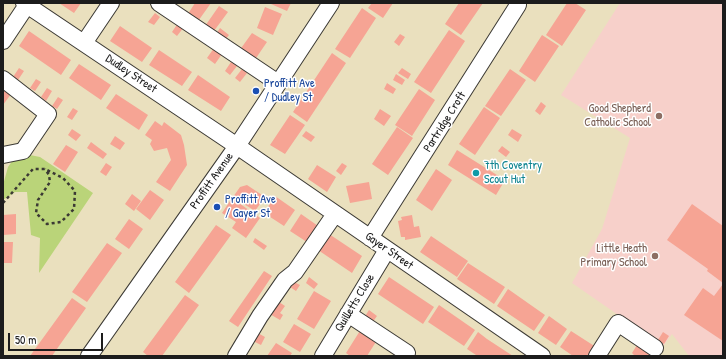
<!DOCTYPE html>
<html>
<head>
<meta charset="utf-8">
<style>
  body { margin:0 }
  #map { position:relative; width:726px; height:359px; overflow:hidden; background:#eae0be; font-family:"Patrick Hand",sans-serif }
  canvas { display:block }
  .frame { position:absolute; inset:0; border:4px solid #1c1c1c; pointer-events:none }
  .scale { position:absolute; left:8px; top:333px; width:95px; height:18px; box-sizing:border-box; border:2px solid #1c1c1c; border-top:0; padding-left:5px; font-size:12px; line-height:14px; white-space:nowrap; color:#1c1c1c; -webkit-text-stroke:3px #fff; paint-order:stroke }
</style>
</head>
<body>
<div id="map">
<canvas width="726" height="359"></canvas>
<div class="frame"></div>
<div class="scale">50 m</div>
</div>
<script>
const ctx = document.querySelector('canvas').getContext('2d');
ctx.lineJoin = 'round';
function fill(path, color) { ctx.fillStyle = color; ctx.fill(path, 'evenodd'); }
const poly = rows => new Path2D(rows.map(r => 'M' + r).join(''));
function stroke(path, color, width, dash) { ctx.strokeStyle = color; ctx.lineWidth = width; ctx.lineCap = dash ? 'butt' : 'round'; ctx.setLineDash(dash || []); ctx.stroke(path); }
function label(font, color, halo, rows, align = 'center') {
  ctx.font = font + ' "Patrick Hand",sans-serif'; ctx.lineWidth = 3; ctx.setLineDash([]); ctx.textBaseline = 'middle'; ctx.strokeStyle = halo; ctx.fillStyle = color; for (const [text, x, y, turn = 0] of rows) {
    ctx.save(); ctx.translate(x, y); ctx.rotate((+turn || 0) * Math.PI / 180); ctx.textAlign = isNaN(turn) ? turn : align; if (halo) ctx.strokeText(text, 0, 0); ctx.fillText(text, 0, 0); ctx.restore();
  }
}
fill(poly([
  [620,3,723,3,723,356,689,356,672,334,663,346,572,283,602,229,630,138,561,95]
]), '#f7d0ca');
fill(poly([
  [30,155,40,157,93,193,39,273,40,238,31,235,27,192,15,192,3,200,3,185,8,167,13,160]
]), '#bad479');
fill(poly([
  [59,3,81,3,74,13],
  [195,3,211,3,196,24,186,17],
  [272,3,291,3,287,11,271,4],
  [372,3,393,3,383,18,368,8],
  [459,3,483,3,461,35,445,24],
  [567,3,575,3,586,10,562,46,546,35],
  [219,6,228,12,211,35,203,29],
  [265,7,282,14,273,35,257,28],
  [362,8,376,18,350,58,335,49],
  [155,13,160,17,154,25,148,22],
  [178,23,184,27,177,36,172,32],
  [120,26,152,48,142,62,110,41],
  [220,28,229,35,225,40,216,34],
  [449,30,465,41,431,93,414,82],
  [29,31,71,60,61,75,19,46],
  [252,33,267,42,254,61,239,51],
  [400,34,405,37,399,46,394,42],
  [542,35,559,46,535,82,519,71],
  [214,48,222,54,215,64,207,58],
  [159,50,192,72,182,86,149,65],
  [332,53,346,63,307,122,293,112],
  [231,62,237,66,230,75,225,71],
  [79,64,111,85,101,100,69,78],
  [19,68,24,71,18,80,13,77],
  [402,68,411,74,408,79,398,73],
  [242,69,247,73,240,82,235,78],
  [510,69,526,80,501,116,485,106],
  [396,74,405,80,402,85,393,80],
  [198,75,230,97,221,111,188,90],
  [36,79,41,82,35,91,30,88],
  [3,82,14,90,3,105],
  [387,83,396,89,393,94,384,89],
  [47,88,52,91,46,101,41,97],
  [419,89,435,100,412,136,395,125],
  [116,94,148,115,139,130,106,108],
  [58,97,63,100,57,109,52,106],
  [541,102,546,106,540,115,535,111],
  [484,107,500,118,475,155,459,144],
  [73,108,78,111,72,120,67,117],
  [380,109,391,116,384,126,374,119],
  [290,115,305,125,285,154,270,145],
  [155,121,162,126,164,122,181,135,184,145,187,165,170,191,156,182,171,160,167,148,154,151,150,144,152,140,145,135],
  [397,127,413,138,388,175,372,164],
  [72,129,81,135,76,141,68,135],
  [512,129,522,135,518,142,508,135],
  [306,131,315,137,311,142,302,136],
  [115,136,125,143,120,150,110,144],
  [91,142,107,154,103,159,87,148],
  [66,145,78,152,65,172,53,164],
  [502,146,510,152,506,157,498,151],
  [457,150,505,180,496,195,448,165],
  [106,163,112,167,106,176,100,172],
  [342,163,347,166,341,175,336,171],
  [317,165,336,177,327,192,308,179],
  [436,169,452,180,432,211,416,200],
  [369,182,372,199,350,203,346,186],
  [247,185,265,197,255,211,233,197,240,187],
  [150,190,164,200,150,220,136,209],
  [132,194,141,201,134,211,125,204],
  [275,196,295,210,284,226,264,213],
  [232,198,260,218,246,238,232,228,236,222,222,213],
  [692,204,723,226,723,283,707,271,708,269,667,240],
  [16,214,16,234,3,235,3,215],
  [301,214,321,228,310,244,290,231],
  [412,215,414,227,419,226,421,237,405,240,405,237,401,237,398,221,402,220,401,217],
  [129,219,143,229,129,249,115,239],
  [216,225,231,235,189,293,175,282],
  [326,232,362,256,352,273,315,248],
  [431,236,468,261,457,277,420,252],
  [255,238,267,246,264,250,253,242],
  [3,242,13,242,12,263,3,263],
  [107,243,122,253,87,302,72,292],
  [468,263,505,287,494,304,457,279],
  [264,271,272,276,238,327,229,321],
  [309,277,318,284,314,289,306,283],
  [389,277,434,307,423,324,378,294],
  [290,280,300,285,296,291,287,285],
  [723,284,723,341,684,315,703,288,714,296],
  [508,289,545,315,534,331,497,306],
  [314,291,331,301,314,329,297,319],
  [185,295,199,305,162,356,148,356,143,352],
  [72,298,86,308,59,346,52,356,30,356],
  [276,300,285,306,280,313,283,315,280,320,268,313],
  [439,305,475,330,464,346,428,322],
  [369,310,377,316,372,323,364,318],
  [549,316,567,329,556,345,538,333],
  [294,324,311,334,300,352,283,342],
  [363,326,379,337,367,356,350,356,346,353],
  [571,331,599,349,594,356,573,356,560,347],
  [256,332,265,337,261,345,251,340],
  [478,332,487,339,513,356,476,355,467,349],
  [663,332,669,336,664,344,658,340],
  [276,343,292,353,290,356,267,356],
  [637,345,654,356,635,356,632,353]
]), '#f6a494');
const minor = poly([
  [24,3,237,146,542,356],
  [159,3,278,83],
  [3,41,27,5],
  [84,43,111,3],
  [3,79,48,114,23,151,3,155],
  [370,238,518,5],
  [348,314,407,353],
  [89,356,237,146,331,3],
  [236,356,260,316,285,280,295,272,335,214],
  [323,356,387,250],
  [597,356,618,323,655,348]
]);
stroke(minor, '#3b3934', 18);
stroke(poly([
  [3,203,33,169,45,169,63,178,75,191,74,209,61,222,47,224,36,213,38,200,50,182,49,175,45,169]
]), '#3b3934', 2.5, [3, 3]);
stroke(minor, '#fff', 16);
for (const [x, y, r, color] of [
  [256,91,4,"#1a4fb4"],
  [659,116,4,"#8d6e63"],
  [476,173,4,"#0f9aa8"],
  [217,207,4,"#1a4fb4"],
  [655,256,4,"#8d6e63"]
]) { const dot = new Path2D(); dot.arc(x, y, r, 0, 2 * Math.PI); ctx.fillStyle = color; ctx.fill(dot); stroke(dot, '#fff', 1.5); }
label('12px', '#1c1c1c', '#fff', [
  ["Dudley Street",131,74,34],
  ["Partridge Croft",445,122,-58],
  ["Proffitt Avenue",212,181,-55],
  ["Gayer Street",389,251,35],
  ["Quilletts Close",355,303,-59]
]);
label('12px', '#164399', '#fff', [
  ["Proffitt Ave",264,84],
  ["/ Dudley St",264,98],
  ["Proffitt Ave",225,200],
  ["/ Gayer St",225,214]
], 'left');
label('12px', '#785e54', '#fff', [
  ["Good Shepherd",651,109],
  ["Catholic School",651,123],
  ["Little Heath",647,249],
  ["Primary School",647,263]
], 'right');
label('12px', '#0d838f', '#fff', [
  ["7th Coventry",484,166],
  ["Scout Hut",484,180]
], 'left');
</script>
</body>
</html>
